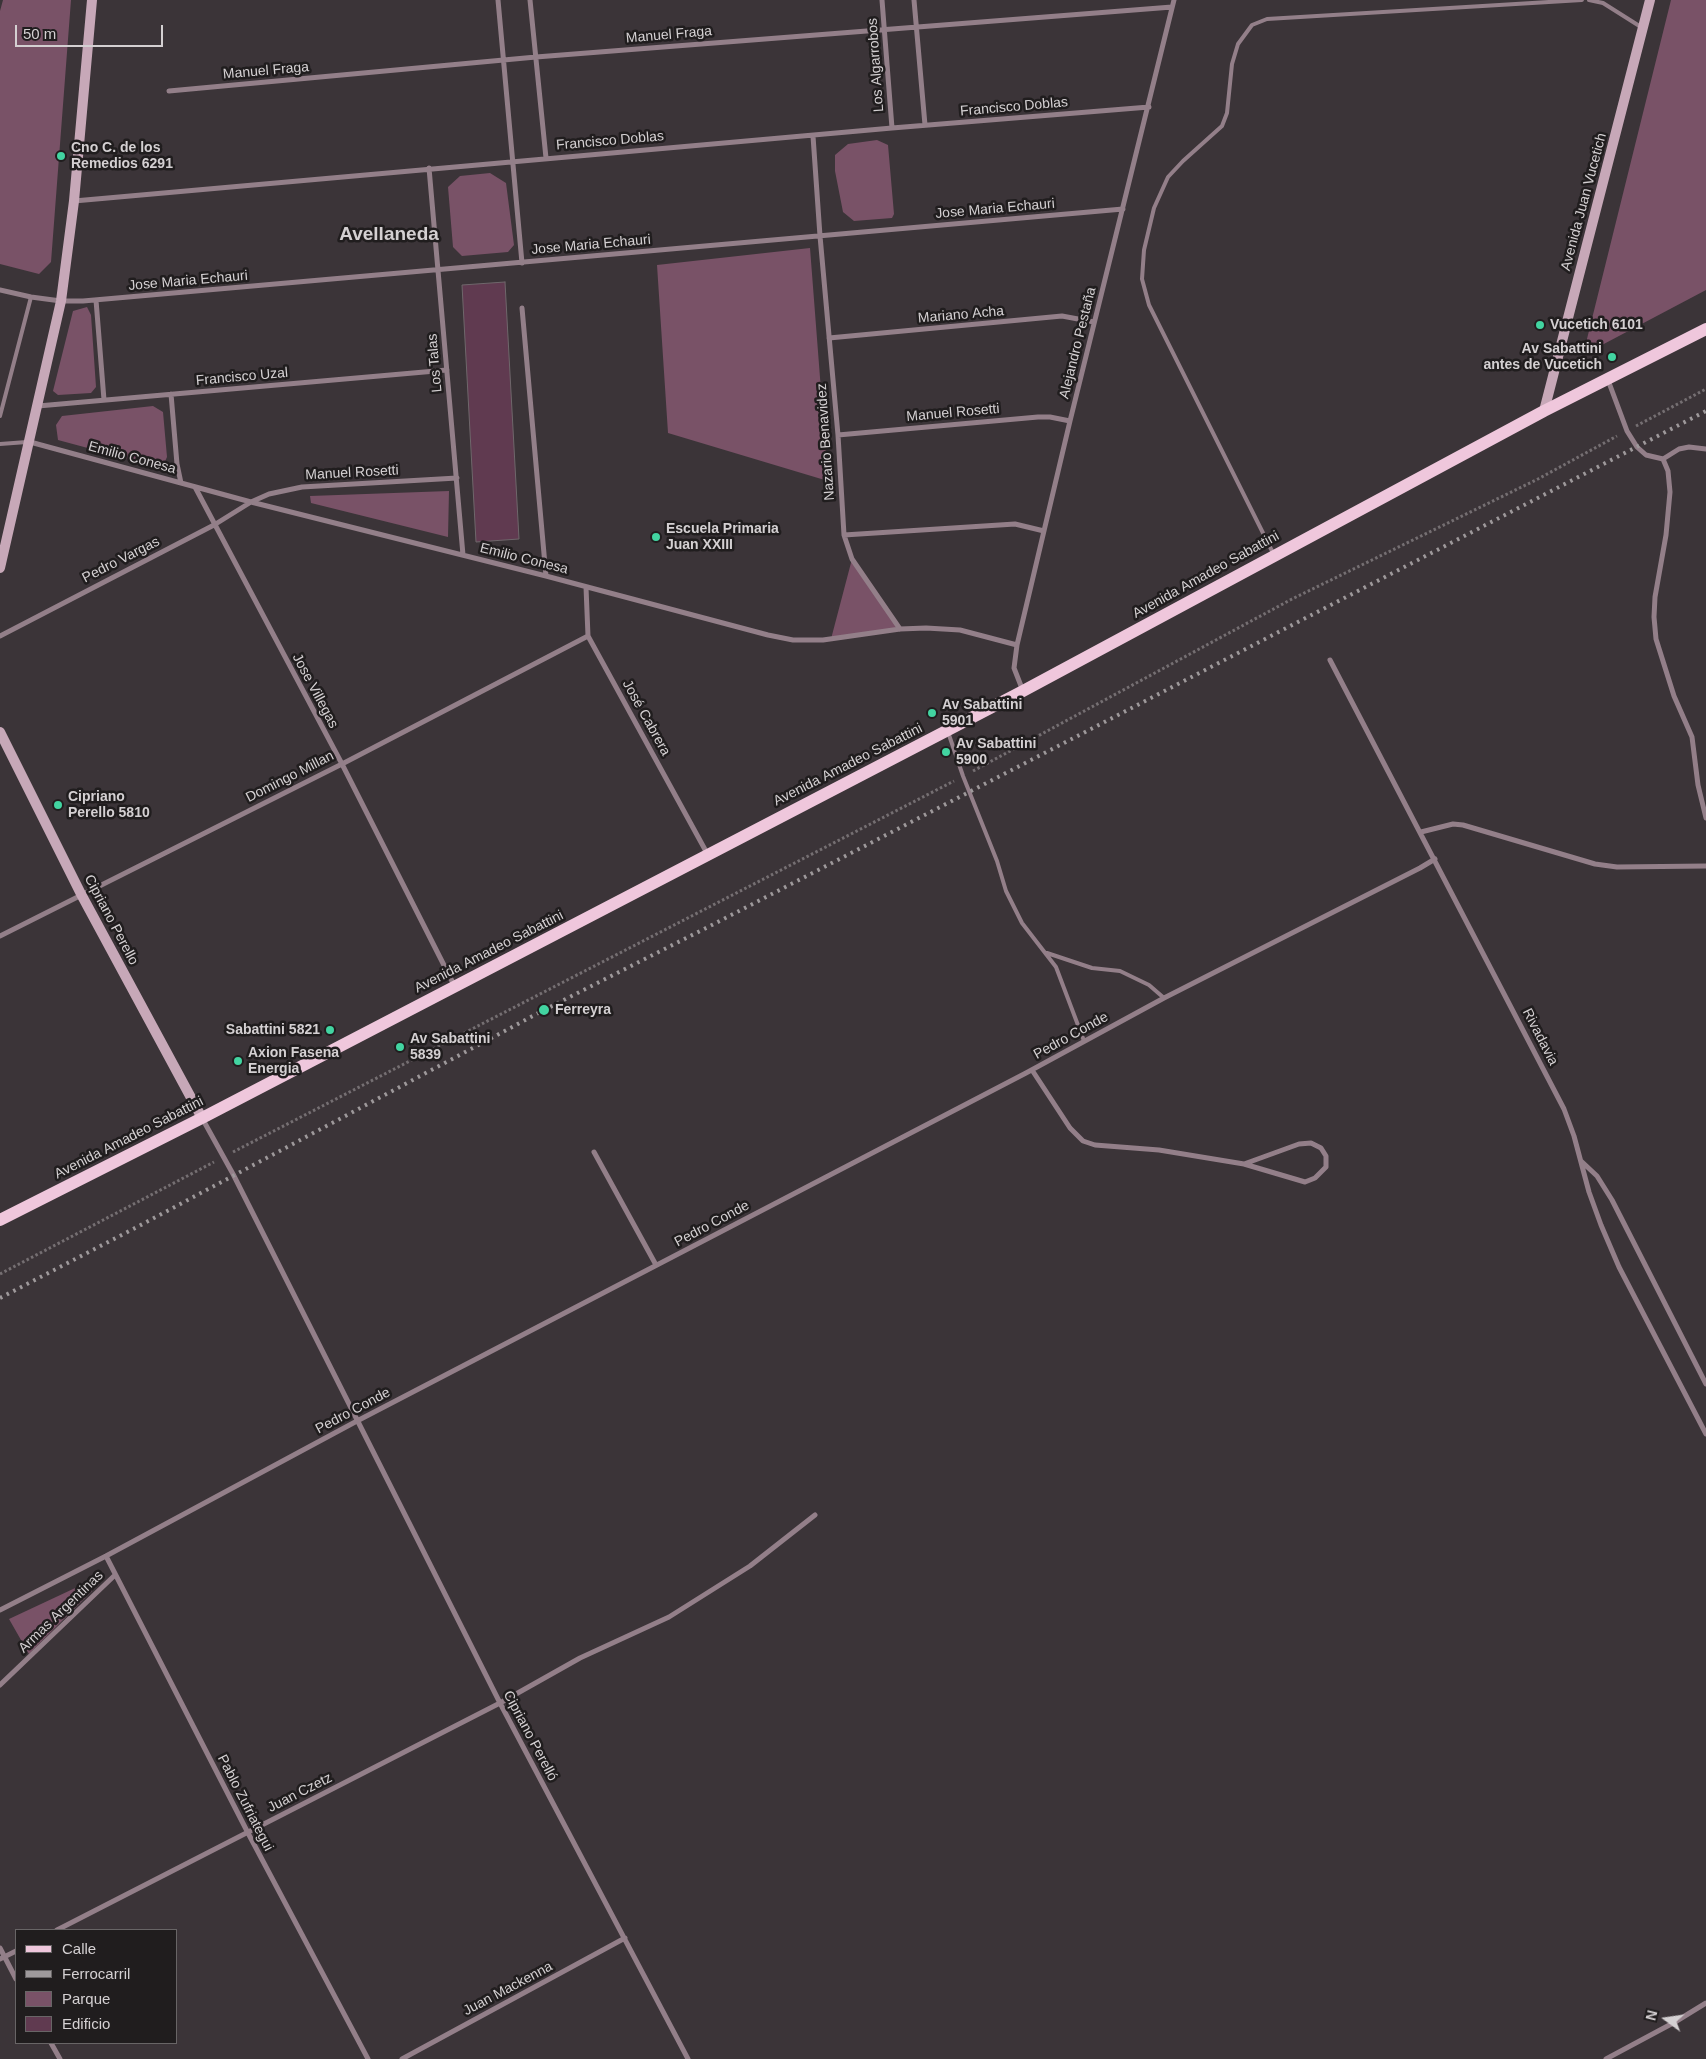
<!DOCTYPE html>
<html>
<head>
<meta charset="utf-8">
<style>
  body { margin:0 }
  #map { position:relative; width:1706px; height:2059px; overflow:hidden; background:#3b3438; font-family:Helvetica,sans-serif }
  canvas { display:block }
  .legend { position:absolute; left:15px; top:1929px; width:162px; height:115px; box-sizing:border-box; background:#201d1e; border:1px solid #686566; margin:0; padding:6px 9px; list-style:none; font-size:15px; color:#d4d0d2 }
  .legend li { display:flex; align-items:center; gap:10px; height:25px }
  .legend b { width:25px; border:1px solid #686566 }
  .north { position:absolute; left:1641px; top:1994px; width:50px; height:50px; -webkit-text-stroke:4px #201d1e; paint-order:stroke; rotate:284deg; font-size:14px; font-weight:700; line-height:20px; text-align:center; color:#d4d0d2 }
  .north::after { content:''; display:block; margin:auto; width:18px; height:22px; background:#d4d0d2; clip-path:polygon(50% 0,100% 100%,50% 72%,0 100%) }
  .scale { position:absolute; left:15px; top:25px; width:148px; height:22px; box-sizing:border-box; border:2px solid #d4d0d2; border-top:0; padding-left:6px; font-size:15px; line-height:18px; white-space:nowrap; color:#d4d0d2; -webkit-text-stroke:4px #201d1e; paint-order:stroke }
</style>
</head>
<body>
<div id="map">
<canvas width="1706" height="2059"></canvas>
<ul class="legend">
<li><b style="height:6px;background:#efc7dc"></b>Calle</li>
<li><b style="height:6px;background:#9e999b"></b>Ferrocarril</li>
<li><b style="height:14px;background:#795267"></b>Parque</li>
<li><b style="height:14px;background:#603a50"></b>Edificio</li>
</ul>
<div class="north">N</div>
<div class="scale">50 m</div>
</div>
<script>
const ctx = document.querySelector('canvas').getContext('2d');
ctx.lineJoin = 'round';
function fill(path, color) { ctx.fillStyle = color; ctx.fill(path, 'evenodd'); }
const poly = rows => new Path2D(rows.map(r => 'M' + r).join(''));
function stroke(path, color, width, dash) { ctx.strokeStyle = color; ctx.lineWidth = width; ctx.lineCap = dash ? 'butt' : 'round'; ctx.setLineDash(dash || []); ctx.stroke(path); }
function label(font, color, halo, rows, align = 'center') {
  ctx.font = font + ' Helvetica,sans-serif'; ctx.lineWidth = 5; ctx.setLineDash([]); ctx.textBaseline = 'middle'; ctx.strokeStyle = halo; ctx.fillStyle = color; for (const [text, x, y, turn = 0] of rows) {
    ctx.save(); ctx.translate(x, y); ctx.rotate((+turn || 0) * Math.PI / 180); ctx.textAlign = isNaN(turn) ? turn : align; if (halo) ctx.strokeText(text, 0, 0); ctx.fillText(text, 0, 0); ctx.restore();
  }
}
fill(poly([
  [3,0,71,0,51,262,39,274,0,264,0,11],
  [1671,0,1706,0,1706,290,1583,355],
  [877,140,888,145,894,214,892,218,854,221,843,212,835,171,835,155,848,144],
  [490,173,506,183,514,245,508,252,462,256,453,247,448,187,460,176],
  [810,248,828,481,668,433,657,265],
  [87,307,91,315,96,387,91,393,58,395,53,391,73,311],
  [153,406,163,412,167,457,162,468,58,440,56,425,62,416],
  [449,491,448,537,311,503,310,496],
  [852,559,900,629,831,639],
  [88,1582,92,1591,29,1654,9,1619]
]), '#795267');
const building = poly([
  [505,282,519,539,476,542,462,285,505,282]
]);
fill(building, '#603a50');
stroke(building, '#6f676b', 1);
stroke(poly([
  [1636,426,1706,389],
  [973,771,1292,599,1538,479,1617,436],
  [233,1152,954,781],
  [0,1274,214,1162]
]), '#756f72', 3, [2.5, 2.5]);
stroke(poly([
  [1589,0,1603,3,1641,27],
  [0,416,31,297],
  [0,444,27,442],
  [1273,553,1149,305,1142,279,1144,250,1154,208,1168,177,1183,161,1222,126,1227,113,1232,64,1238,44,1252,25,1267,19,1582,0],
  [948,732,963,776,997,861,1006,891,1022,923,1056,967,1084,1041],
  [1047,953,1092,968,1120,971,1149,985,1164,998]
]), '#937f89', 4);
stroke(poly([
  [498,0,522,263],
  [530,0,546,158],
  [882,0,892,128],
  [914,0,925,125],
  [169,91,536,57,1172,7],
  [813,136,820,236,838,435,844,535,852,559,900,629],
  [429,168,463,555],
  [74,201,892,128,1149,107],
  [0,290,31,297,61,301,83,301,1123,209],
  [96,300,104,400],
  [522,308,546,576],
  [829,338,1062,316,1094,322],
  [1608,380,1627,431,1637,447,1646,455,1663,459,1668,471,1670,492,1666,535,1655,597,1654,617,1656,639,1674,696,1692,737,1698,785,1706,818],
  [171,394,177,464,181,483],
  [38,406,447,370],
  [838,435,1038,417,1050,417,1070,421],
  [30,442,251,502,546,576,768,635,793,640,823,640,900,629,926,628,960,630,1017,645],
  [1663,459,1679,449,1689,447,1706,449],
  [195,487,342,764,454,985],
  [844,535,1015,524,1044,531],
  [586,587,588,636,708,855],
  [0,636,214,525,251,502,269,494,302,487,457,478],
  [1330,660,1564,1109,1574,1136,1589,1192,1601,1225,1619,1267,1706,1434],
  [1023,691,1014,668,1017,645,1070,421,1174,0],
  [1421,832,1453,824,1463,825,1595,864,1617,867,1706,866],
  [0,936,342,764,588,636],
  [1032,1070,1070,1128,1083,1141,1095,1145,1159,1150,1244,1164,1305,1182,1315,1178,1326,1167,1326,1156,1321,1148,1311,1143,1299,1144,1244,1164],
  [202,1118,233,1174,500,1703,688,2059],
  [594,1152,656,1265],
  [1581,1161,1597,1176,1612,1200,1706,1384],
  [106,1556,248,1833,368,2059],
  [0,1610,106,1556,357,1421,1026,1073,1164,998,1420,868,1435,859],
  [0,1685,115,1575],
  [57,1930,500,1703,580,1658,669,1617,750,1566,815,1515],
  [0,1948,16,1979],
  [0,1959,16,1951],
  [51,2043,60,2059],
  [402,2059,625,1938],
  [1606,2059,1675,2022,1706,2003]
]), '#937f89', 5);
stroke(poly([
  [1544,411,1650,0],
  [0,568,61,301,74,201,92,0],
  [0,732,81,894,202,1118]
]), '#c7a8b8', 10);
stroke(poly([
  [0,1220,202,1118,1023,691,1544,411,1706,329]
]), '#efc7dc', 12);
stroke(poly([
  [0,1298,139,1226,544,1010,710,926,1706,411]
]), '#9e999b', 4, [2.5, 5]);
for (const [x, y, r, color] of [
  [61,156,5,"#42d4a1"],
  [1540,325,5,"#42d4a1"],
  [1612,357,5,"#42d4a1"],
  [656,537,5,"#42d4a1"],
  [932,713,5,"#42d4a1"],
  [946,752,5,"#42d4a1"],
  [58,805,5,"#42d4a1"],
  [544,1010,6,"#42d4a1"],
  [330,1030,5,"#42d4a1"],
  [400,1047,5,"#42d4a1"],
  [238,1061,5,"#42d4a1"]
]) { const dot = new Path2D(); dot.arc(x, y, r, 0, 2 * Math.PI); ctx.fillStyle = color; ctx.fill(dot); stroke(dot, '#201d1e', 2); }
label('14px', '#d4d0d2', '#201d1e', [
  ["Manuel Fraga",669,35,-5],
  ["Los Algarrobos",876,65,-94],
  ["Manuel Fraga",266,71,-5],
  ["Francisco Doblas",1014,107,-5],
  ["Francisco Doblas",610,141,-5],
  ["Avenida Juan Vucetich",1584,202,-75],
  ["Jose Maria Echauri",995,209,-5],
  ["Jose Maria Echauri",591,245,-5],
  ["Jose Maria Echauri",188,281,-5],
  ["Mariano Acha",961,315,-5],
  ["Alejandro Pestaña",1078,343,-76],
  ["Los Talas",435,363,-95],
  ["Francisco Uzal",242,377,-5],
  ["Manuel Rosetti",953,413,-5],
  ["Nazario Benavidez",826,442,-94],
  ["Emilio Conesa",132,458,15],
  ["Manuel Rosetti",352,473,-3],
  ["Emilio Conesa",524,559,14],
  ["Pedro Vargas",121,560,-27],
  ["Avenida Amadeo Sabattini",1206,575,-29],
  ["Jose Villegas",315,691,62],
  ["José Cabrera",646,718,61],
  ["Avenida Amadeo Sabattini",848,765,-27],
  ["Domingo Millan",290,777,-27],
  ["Cipriano Perello",111,920,62],
  ["Avenida Amadeo Sabattini",489,952,-27],
  ["Pedro Conde",1071,1036,-29],
  ["Rivadavia",1540,1037,63],
  ["Avenida Amadeo Sabattini",129,1138,-27],
  ["Pedro Conde",712,1224,-28],
  ["Pedro Conde",353,1411,-28],
  ["Armas Argentinas",61,1612,-44],
  ["Cipriano Perelló",530,1736,62],
  ["Juan Czetz",300,1793,-27],
  ["Pablo Zufriategui",245,1803,63],
  ["Juan Mackenna",508,1989,-28]
]);
label('bold 14px', '#d4d0d2', '#201d1e', [
  ["Cno C. de los",71,148],
  ["Remedios 6291",71,164],
  ["Vucetich 6101",1550,325],
  ["Av Sabattini",1602,349,"right"],
  ["antes de Vucetich",1602,365,"right"],
  ["Escuela Primaria",666,529],
  ["Juan XXIII",666,545],
  ["Av Sabattini",942,705],
  ["5901",942,721],
  ["Av Sabattini",956,744],
  ["5900",956,760],
  ["Cipriano",68,797],
  ["Perello 5810",68,813],
  ["Ferreyra",555,1010],
  ["Sabattini 5821",320,1030,"right"],
  ["Av Sabattini",410,1039],
  ["5839",410,1055],
  ["Axion Fasena",248,1053],
  ["Energia",248,1069]
], 'left');
label('bold 19px', '#d4d0d2', '#201d1e', [
  ["Avellaneda",389,235]
]);
</script>
</body>
</html>
